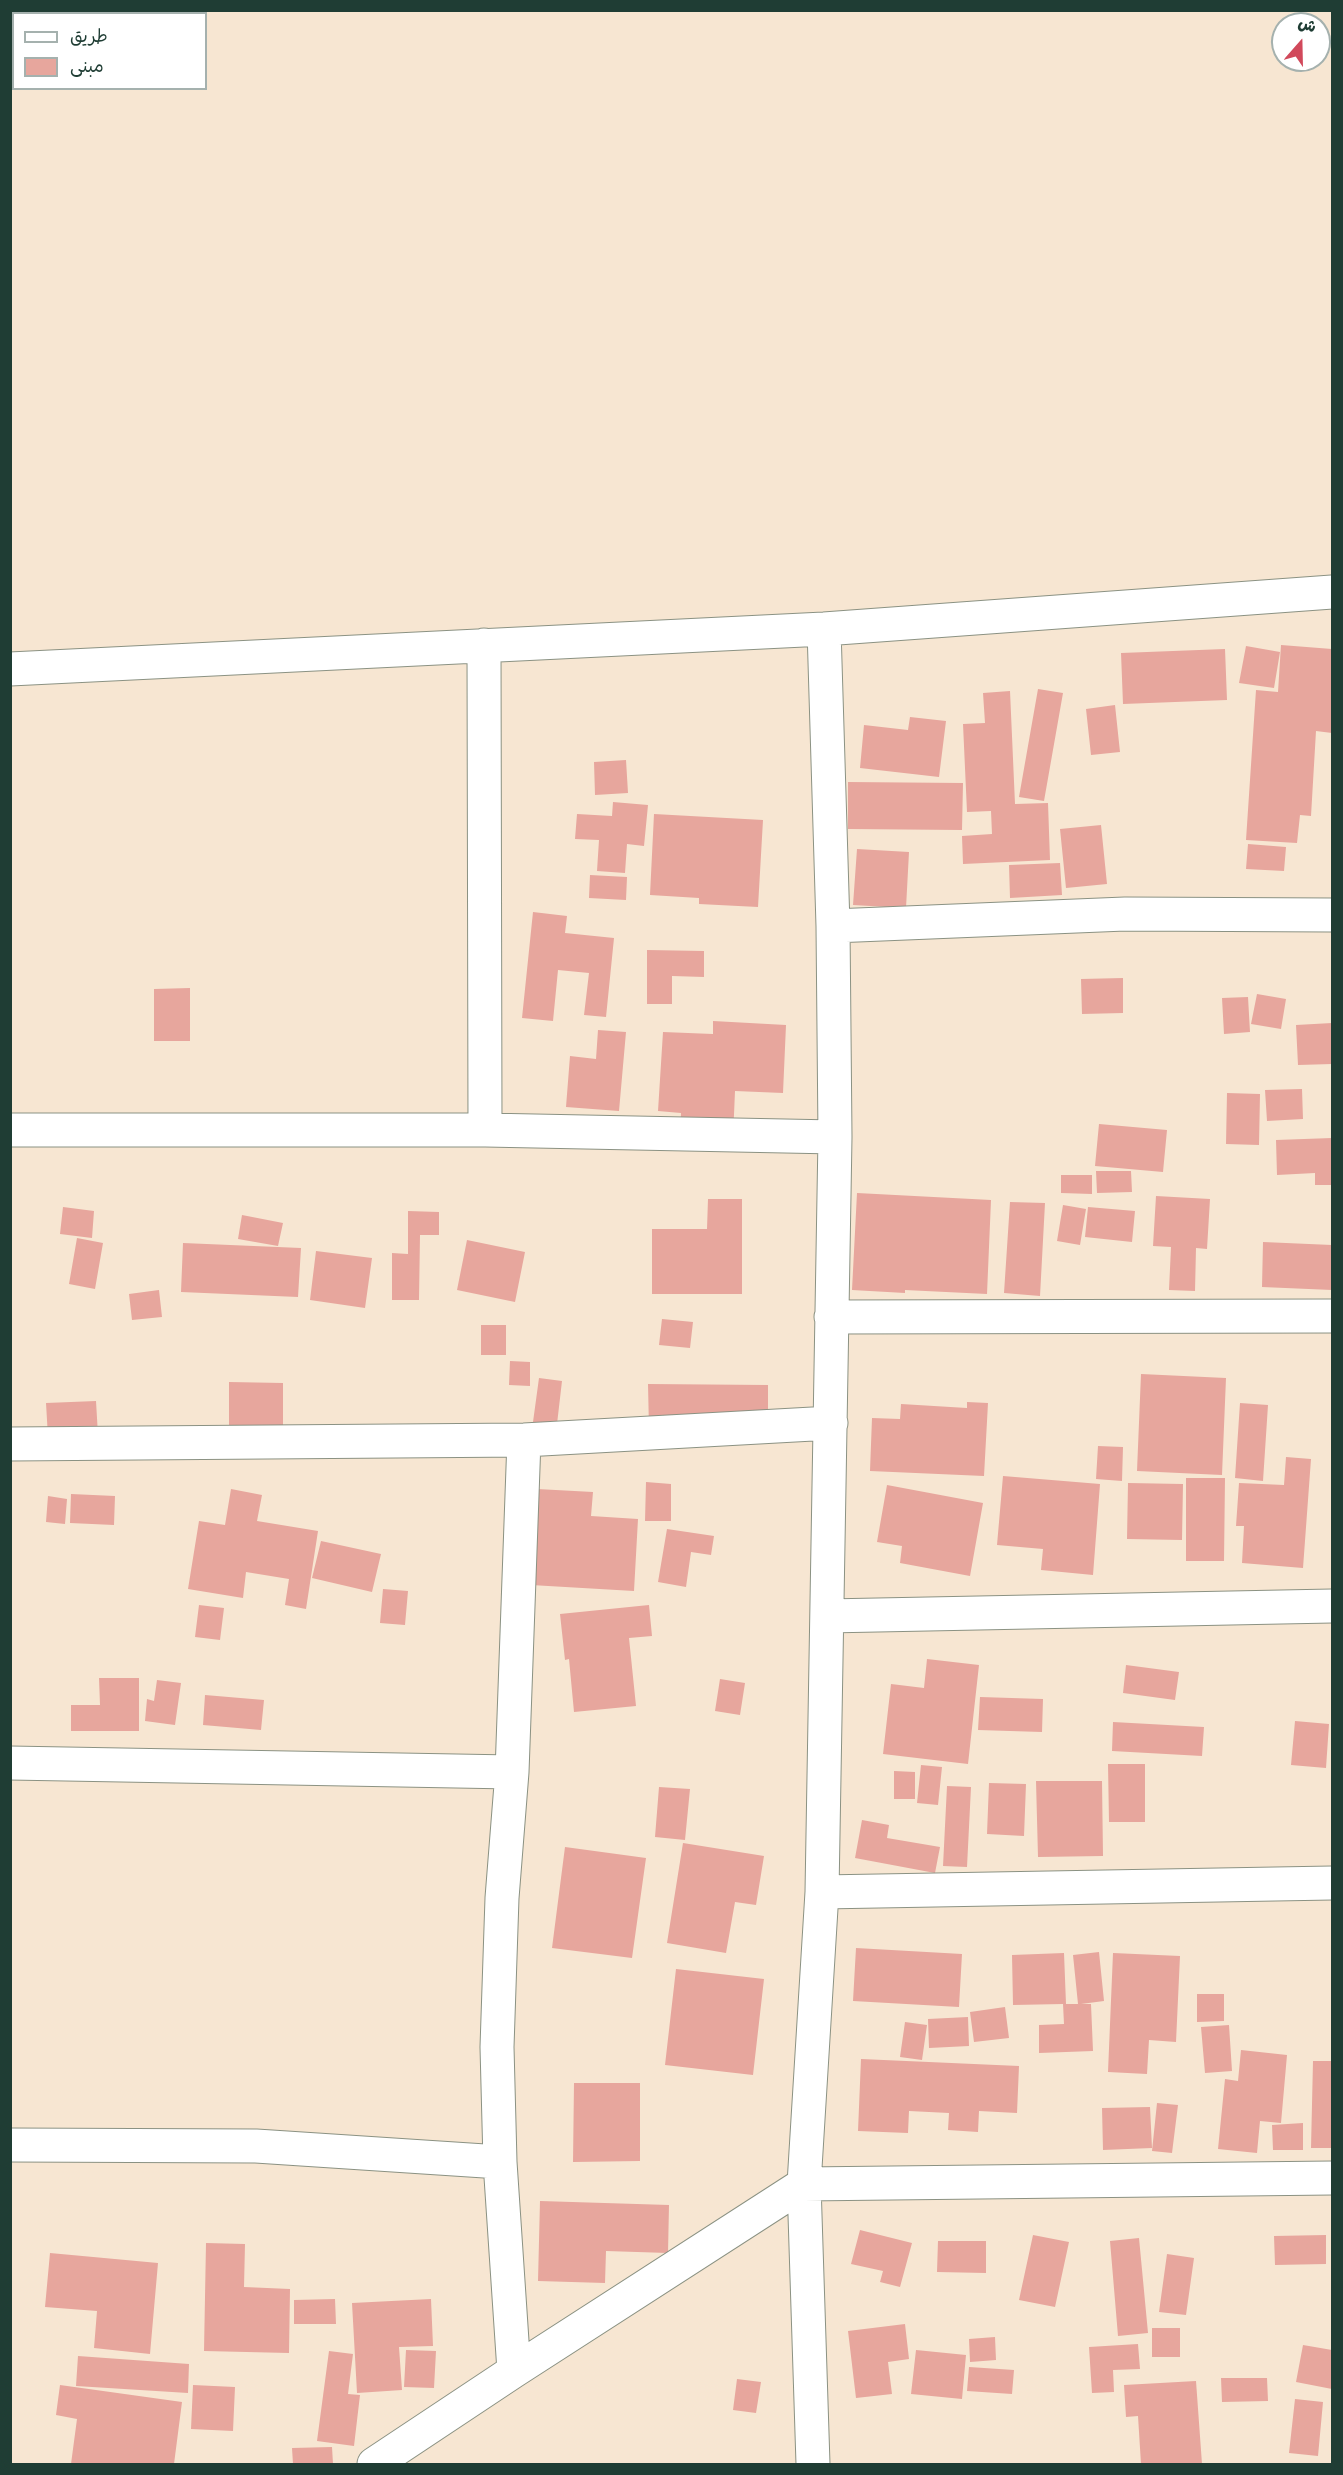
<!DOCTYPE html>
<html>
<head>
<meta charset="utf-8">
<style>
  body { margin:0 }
  #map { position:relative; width:1343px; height:2475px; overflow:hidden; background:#f7e6d2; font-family:Dekko,"Playpen Sans Arabic",sans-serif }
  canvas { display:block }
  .frame { position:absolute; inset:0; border:12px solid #1f3d34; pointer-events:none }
  .legend { position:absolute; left:12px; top:12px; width:195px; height:78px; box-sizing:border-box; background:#fff; border:2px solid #a5b1ae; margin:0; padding:8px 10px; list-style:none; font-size:18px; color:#1f3d34 }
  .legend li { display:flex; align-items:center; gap:12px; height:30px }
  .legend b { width:30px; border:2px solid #a5b1ae }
  .north { position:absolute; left:1271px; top:12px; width:60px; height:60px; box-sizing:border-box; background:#fff; border:2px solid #a5b1ae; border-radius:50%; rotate:20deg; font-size:16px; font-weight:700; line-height:24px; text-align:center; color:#1f3d34 }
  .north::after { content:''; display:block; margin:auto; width:21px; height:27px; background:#d1495b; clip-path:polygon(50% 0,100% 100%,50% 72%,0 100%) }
</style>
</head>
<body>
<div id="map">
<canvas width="1343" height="2475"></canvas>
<div class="frame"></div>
<ul class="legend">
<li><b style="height:8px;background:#fff"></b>طريق</li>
<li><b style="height:16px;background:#e7a69d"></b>مبنى</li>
</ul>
<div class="north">ش</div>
</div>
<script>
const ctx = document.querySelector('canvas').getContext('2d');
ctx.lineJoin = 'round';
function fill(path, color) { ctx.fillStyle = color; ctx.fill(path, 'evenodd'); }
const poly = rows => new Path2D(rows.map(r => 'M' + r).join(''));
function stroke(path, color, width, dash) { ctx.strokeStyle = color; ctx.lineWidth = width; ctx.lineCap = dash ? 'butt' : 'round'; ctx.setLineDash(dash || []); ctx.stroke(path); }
fill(poly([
  [1281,645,1332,649,1332,733,1316,731,1311,816,1300,815,1297,843,1246,840,1256,690,1278,692],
  [1246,646,1280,652,1274,688,1239,683],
  [1225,649,1227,700,1123,704,1121,653],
  [1038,689,1063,693,1044,801,1019,797],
  [1010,691,1015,804,1048,803,1050,860,963,864,962,836,992,834,991,811,967,812,963,724,985,723,983,693],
  [1115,705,1120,752,1091,755,1086,709],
  [910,717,946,721,939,777,860,768,864,725,908,730],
  [626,760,628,793,595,795,594,762],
  [848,782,963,783,962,830,848,829],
  [613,802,648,805,644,846,627,844,625,873,597,871,599,840,575,839,577,814,612,816],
  [654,814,763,820,758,907,699,904,699,898,650,895],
  [1101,825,1107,884,1066,888,1060,829],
  [1248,844,1286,847,1284,871,1246,869],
  [857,849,909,852,906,908,853,905],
  [1060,863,1062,895,1010,898,1009,865],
  [590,875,627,877,626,900,589,898],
  [533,912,567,916,565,933,614,938,606,1017,584,1015,589,973,558,970,553,1021,522,1018],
  [647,950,704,951,704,977,672,976,672,1004,647,1004],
  [1123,978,1123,1013,1082,1014,1081,979],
  [190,988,190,1041,154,1041,154,989],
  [1257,994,1286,999,1281,1029,1251,1024],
  [1248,997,1250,1032,1224,1034,1222,998],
  [713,1021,786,1025,783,1093,735,1091,733,1138,680,1135,681,1113,658,1111,663,1032,713,1034],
  [1332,1023,1332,1064,1298,1065,1296,1025],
  [598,1030,626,1032,619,1111,566,1107,570,1056,596,1059],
  [1302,1089,1303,1119,1267,1121,1265,1090],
  [1227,1093,1260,1094,1259,1145,1226,1144],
  [1099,1124,1167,1130,1163,1172,1095,1166],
  [1332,1138,1332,1185,1315,1185,1315,1173,1277,1175,1276,1140],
  [1096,1171,1131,1171,1132,1192,1097,1193],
  [1061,1175,1092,1175,1092,1194,1061,1193],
  [857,1193,991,1200,987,1294,905,1290,905,1293,852,1290],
  [1156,1196,1210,1199,1207,1249,1196,1248,1195,1291,1169,1290,1171,1247,1153,1246],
  [708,1199,742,1199,742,1294,652,1294,652,1229,707,1229],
  [1010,1202,1045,1203,1040,1296,1004,1293],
  [1063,1205,1086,1209,1080,1245,1057,1241],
  [63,1207,94,1211,92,1238,60,1234],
  [1088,1207,1135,1211,1132,1242,1085,1237],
  [408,1211,439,1212,439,1235,420,1235,419,1300,392,1300,392,1253,408,1254],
  [242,1215,283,1223,278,1246,238,1239],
  [77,1238,103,1243,95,1289,69,1284],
  [467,1240,525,1252,515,1302,457,1290],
  [1263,1242,1332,1245,1332,1290,1262,1287],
  [183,1243,301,1248,298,1297,181,1292],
  [316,1251,372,1258,365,1308,310,1300],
  [159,1290,162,1317,132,1320,129,1294],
  [662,1319,693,1322,690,1348,659,1345],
  [481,1325,506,1325,506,1355,481,1355],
  [510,1361,530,1362,530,1386,509,1385],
  [1141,1374,1226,1378,1222,1475,1137,1471],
  [539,1378,562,1381,557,1424,533,1422],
  [229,1382,283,1383,283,1431,229,1431],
  [648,1384,768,1385,768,1429,649,1429],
  [96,1401,98,1435,48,1437,46,1403],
  [967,1402,988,1403,984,1476,870,1471,872,1418,900,1419,901,1404,967,1408],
  [1240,1403,1268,1405,1263,1481,1235,1478],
  [1098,1446,1123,1447,1122,1481,1096,1479],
  [1286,1457,1311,1459,1303,1568,1242,1563,1244,1526,1236,1526,1239,1483,1284,1485],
  [1003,1476,1100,1484,1093,1575,1041,1570,1043,1549,997,1545],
  [1186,1478,1225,1478,1224,1561,1186,1561],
  [646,1482,671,1484,671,1521,645,1521],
  [1128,1483,1183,1484,1182,1540,1127,1539],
  [887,1485,983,1503,970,1576,900,1563,902,1546,877,1542],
  [231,1489,262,1495,257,1521,318,1531,306,1609,285,1605,289,1579,246,1572,243,1598,188,1589,199,1521,225,1525],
  [537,1489,593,1492,591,1516,638,1519,634,1591,531,1585],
  [71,1494,115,1496,114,1525,70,1523],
  [48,1496,67,1499,65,1524,46,1522],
  [667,1529,714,1536,711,1555,691,1552,686,1587,658,1582],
  [321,1541,381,1554,372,1592,312,1578],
  [383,1589,408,1591,405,1625,380,1623],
  [199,1605,224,1608,220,1640,195,1637],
  [649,1605,652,1636,629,1638,636,1706,574,1712,569,1659,565,1660,560,1614],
  [927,1659,979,1665,968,1764,883,1754,891,1684,924,1688],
  [1126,1665,1179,1672,1175,1700,1123,1693],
  [99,1678,139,1678,139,1731,71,1731,71,1705,100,1705],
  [720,1679,745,1683,740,1715,715,1711],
  [157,1680,181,1683,175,1725,145,1721,147,1699,154,1701],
  [205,1695,264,1700,261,1730,203,1725],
  [980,1697,1043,1699,1042,1732,978,1730],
  [1295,1721,1329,1724,1326,1768,1291,1765],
  [1113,1722,1204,1727,1202,1756,1112,1751],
  [1108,1764,1145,1764,1145,1822,1109,1822],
  [921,1765,942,1767,938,1805,917,1803],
  [894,1771,915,1772,915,1799,894,1799],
  [1036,1781,1102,1781,1103,1856,1038,1857],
  [989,1783,1026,1784,1024,1836,987,1834],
  [947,1786,971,1787,967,1867,943,1866],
  [659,1787,690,1789,685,1840,655,1837],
  [862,1820,889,1825,887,1838,940,1847,935,1873,855,1858],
  [683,1843,764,1856,756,1905,735,1902,726,1953,667,1943],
  [565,1847,646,1858,632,1958,552,1948],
  [856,1948,962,1954,959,2007,853,2001],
  [1099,1952,1104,2001,1081,2004,1091,2004,1093,2051,1039,2053,1039,2025,1064,2024,1063,2004,1013,2005,1012,1955,1064,1953,1066,2004,1078,2004,1073,1955],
  [1113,1953,1180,1956,1176,2042,1149,2040,1147,2074,1108,2072],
  [676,1969,764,1979,753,2075,665,2065],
  [1197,1994,1224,1994,1224,2021,1197,2022],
  [1005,2007,1009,2038,974,2042,970,2012],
  [968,2017,969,2046,929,2048,928,2019],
  [905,2022,927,2025,922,2060,900,2057],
  [1229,2025,1232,2071,1205,2073,1201,2027],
  [1241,2050,1287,2055,1281,2123,1260,2121,1257,2153,1218,2149,1225,2079,1238,2081],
  [861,2059,1019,2066,1017,2113,979,2111,978,2132,948,2130,949,2113,909,2111,908,2133,858,2131],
  [1313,2061,1332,2061,1332,2148,1311,2148],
  [574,2083,640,2083,640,2161,573,2162],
  [1157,2103,1178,2105,1172,2153,1152,2151],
  [1150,2107,1152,2148,1103,2150,1102,2108],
  [1303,2123,1303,2150,1273,2150,1272,2125],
  [540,2201,669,2205,668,2253,606,2251,605,2283,538,2281],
  [860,2230,912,2243,900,2287,880,2282,883,2271,851,2264],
  [1033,2235,1069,2242,1055,2307,1019,2300],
  [1326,2235,1326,2264,1275,2265,1274,2236],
  [1139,2238,1148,2333,1118,2336,1110,2241],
  [938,2241,986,2241,986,2273,937,2272],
  [206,2243,245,2244,244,2287,290,2289,289,2353,204,2351],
  [50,2253,158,2263,150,2354,94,2348,97,2311,45,2307],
  [1167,2254,1194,2258,1186,2315,1159,2312],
  [335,2299,336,2324,294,2324,294,2300],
  [431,2299,433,2346,399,2347,402,2390,357,2393,352,2303],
  [905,2324,909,2359,888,2362,892,2394,856,2398,848,2331],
  [1152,2328,1180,2328,1180,2357,1152,2357],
  [995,2337,996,2360,970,2362,969,2339],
  [1138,2344,1140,2369,1113,2370,1114,2392,1092,2393,1089,2347],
  [1303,2345,1332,2350,1332,2389,1296,2382],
  [406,2350,436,2351,434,2388,404,2387],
  [916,2350,966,2355,962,2399,911,2394],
  [329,2351,353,2354,348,2394,360,2395,354,2446,317,2441],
  [78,2356,189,2364,188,2393,76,2386],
  [969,2367,1014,2370,1012,2394,967,2391],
  [1221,2378,1267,2378,1268,2401,1222,2402],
  [737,2379,761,2382,756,2413,733,2410],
  [1196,2381,1202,2464,1141,2464,1138,2416,1126,2417,1124,2385],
  [60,2385,182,2402,174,2464,71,2464,77,2419,56,2415],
  [193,2385,235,2387,233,2431,191,2429],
  [1295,2399,1323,2402,1318,2456,1289,2453],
  [332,2447,333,2464,293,2464,292,2448]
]), '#e7a69d');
const minor = poly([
  [484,645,485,1130],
  [10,669,824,629,1332,592],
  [833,926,1125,914,1332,915],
  [10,1130,485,1130,835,1137],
  [831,1317,1332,1316],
  [10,1444,524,1440,831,1423],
  [827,1616,1332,1606],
  [10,1763,512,1772],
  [822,1892,1332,1883],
  [10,2145,256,2146,500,2162],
  [514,2371,500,2162,497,2047,502,1898,512,1772,524,1440],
  [374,2464,514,2371,804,2184,1332,2178],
  [813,2464,804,2184,822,1892,835,1137,833,926,824,629]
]);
stroke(minor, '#8b9283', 35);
stroke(minor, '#fff', 33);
</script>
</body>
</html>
